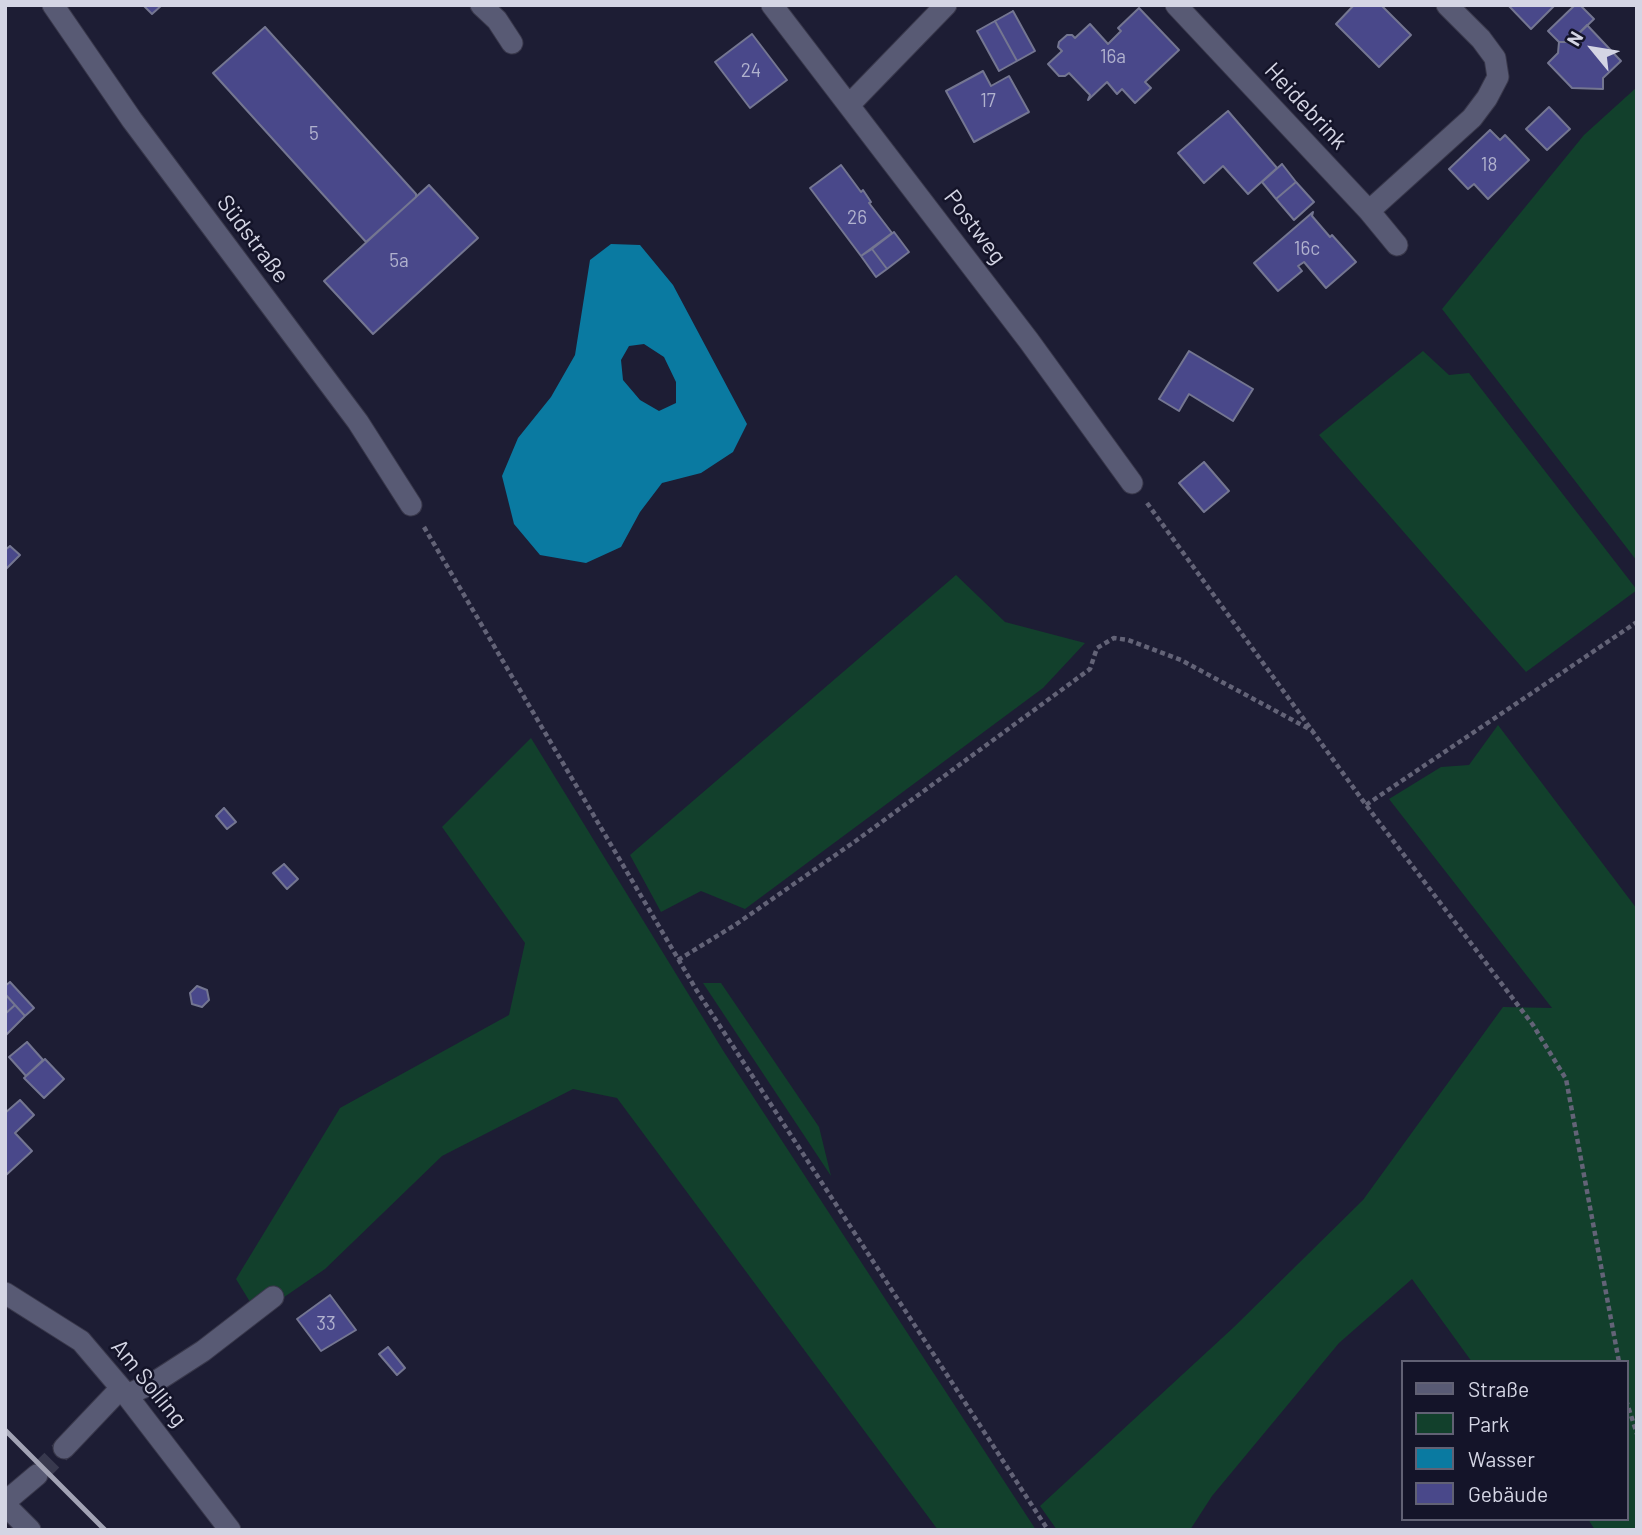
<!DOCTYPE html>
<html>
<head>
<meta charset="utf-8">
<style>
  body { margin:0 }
  #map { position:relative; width:1642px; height:1535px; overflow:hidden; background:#1d1d34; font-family:Barlow,sans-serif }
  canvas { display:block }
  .frame { position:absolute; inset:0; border:7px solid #d4d5e4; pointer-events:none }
  .legend { position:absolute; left:1401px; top:1360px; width:228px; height:161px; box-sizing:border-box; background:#141429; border:2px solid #616174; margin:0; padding:9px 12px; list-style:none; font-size:21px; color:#d4d5e4 }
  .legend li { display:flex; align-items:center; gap:14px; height:35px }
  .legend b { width:35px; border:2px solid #616174 }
  .north { position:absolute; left:1558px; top:14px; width:70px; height:70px; -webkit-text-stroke:5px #141429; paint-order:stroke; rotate:300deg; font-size:19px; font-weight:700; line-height:28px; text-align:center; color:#d4d5e4 }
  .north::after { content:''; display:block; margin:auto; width:24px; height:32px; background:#d4d5e4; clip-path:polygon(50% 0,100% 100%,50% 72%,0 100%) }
</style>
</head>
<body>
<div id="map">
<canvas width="1642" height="1535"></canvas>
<div class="frame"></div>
<ul class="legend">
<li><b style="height:9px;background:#585a74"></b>Straße</li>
<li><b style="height:19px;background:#12402c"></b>Park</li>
<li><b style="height:19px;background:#0a7aa1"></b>Wasser</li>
<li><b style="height:19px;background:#49488a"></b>Gebäude</li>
</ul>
<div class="north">N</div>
</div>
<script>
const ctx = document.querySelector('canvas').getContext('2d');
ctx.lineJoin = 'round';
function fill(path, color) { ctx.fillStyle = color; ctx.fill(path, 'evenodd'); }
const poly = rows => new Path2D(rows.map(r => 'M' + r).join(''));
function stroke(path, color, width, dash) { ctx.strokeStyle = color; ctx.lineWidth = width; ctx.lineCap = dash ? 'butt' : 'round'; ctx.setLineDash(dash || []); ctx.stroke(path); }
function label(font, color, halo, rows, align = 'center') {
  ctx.font = font + ' Barlow,sans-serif'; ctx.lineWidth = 5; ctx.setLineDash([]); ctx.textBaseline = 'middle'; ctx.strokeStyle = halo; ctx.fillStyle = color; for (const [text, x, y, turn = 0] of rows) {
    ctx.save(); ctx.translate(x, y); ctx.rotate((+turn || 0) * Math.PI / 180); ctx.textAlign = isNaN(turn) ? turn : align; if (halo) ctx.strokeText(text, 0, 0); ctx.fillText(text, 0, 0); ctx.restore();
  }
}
fill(poly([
  [1637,87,1637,561,1442,309,1584,135],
  [1423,351,1449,375,1469,373,1637,590,1526,672,1319,435],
  [956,575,1005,622,1085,643,1043,688,745,909,701,891,661,912,630,855],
  [1498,725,1637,909,1637,1530,1595,1530,1588,1519,1626,1519,1626,1362,1472,1362,1412,1279,1339,1343,1212,1496,1190,1530,1057,1530,1040,1506,1234,1327,1363,1200,1503,1007,1552,1008,1389,799,1441,767,1469,765],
  [531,738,724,1052,1036,1530,938,1530,617,1098,573,1089,442,1156,325,1269,258,1315,236,1279,340,1108,509,1015,525,943,442,827],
  [703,983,721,983,819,1127,831,1176]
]), '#12402c');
fill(poly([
  [611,244,640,245,673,285,747,424,733,452,701,473,662,483,640,512,621,547,586,563,540,555,514,524,502,476,518,438,551,397,575,355,590,260],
  [644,344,664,357,676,382,676,403,659,411,640,400,623,380,621,360,629,346]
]), '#0a7aa1');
const building = poly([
  [143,5,162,5,152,14,143,5],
  [1354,5,1381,5,1411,35,1379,67,1336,24,1354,5],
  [1508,5,1555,5,1531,29,1508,5],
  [1575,5,1580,5,1594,19,1570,42,1559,42,1548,31,1575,5],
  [1139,8,1179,50,1145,82,1151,88,1135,103,1122,89,1117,94,1107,82,1088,100,1090,95,1069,73,1065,76,1059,76,1048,64,1062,51,1058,47,1059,42,1067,35,1072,35,1075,38,1090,24,1108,44,1121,31,1118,28,1139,8],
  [1013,11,1035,51,1017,61,995,21,1013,11],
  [995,21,1017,61,999,71,977,31,995,21],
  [1587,25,1621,61,1603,78,1603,89,1572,88,1548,63,1558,53,1559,42,1570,42,1587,25],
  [265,27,416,194,416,197,366,242,213,73,265,27],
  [752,34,787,80,750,108,715,62,752,34],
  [983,71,991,86,1009,76,1029,112,974,142,946,91,983,71],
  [1549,107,1570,129,1547,150,1526,129,1549,107],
  [1228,111,1277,168,1248,194,1223,166,1204,183,1178,153,1228,111],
  [1490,130,1500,140,1505,135,1529,160,1488,199,1474,184,1468,189,1449,169,1490,130],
  [1282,164,1296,182,1276,199,1262,182,1282,164],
  [841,165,861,192,863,190,871,202,869,203,892,233,861,256,810,188,841,165],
  [1296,182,1314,202,1294,220,1276,199,1296,182],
  [429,185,478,238,373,334,324,281,429,185],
  [1313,212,1312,216,1330,237,1332,235,1356,262,1326,288,1304,262,1298,266,1302,271,1278,291,1254,263,1313,212],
  [894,232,909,252,887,269,872,249,894,232],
  [872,249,887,269,876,277,861,256,872,249],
  [1189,351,1253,389,1233,421,1189,394,1179,411,1159,399,1189,351],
  [1204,462,1229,491,1204,512,1179,483,1204,462],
  [10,546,20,555,5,570,5,550,10,546],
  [224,808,236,822,227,829,216,816,224,808],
  [284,864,298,879,287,889,273,873,284,864],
  [10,982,34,1008,25,1016,5,994,5,986,10,982],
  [197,986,207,990,209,1000,202,1007,192,1004,190,993,197,986],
  [5,994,15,1005,5,1014,5,994],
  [15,1005,25,1016,6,1035,5,1014,15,1005],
  [27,1042,43,1060,26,1076,9,1057,27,1042],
  [45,1059,64,1079,44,1098,24,1078,45,1059],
  [20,1100,34,1115,15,1133,32,1151,5,1176,5,1113,20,1100],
  [330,1295,356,1330,321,1351,297,1319,330,1295],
  [388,1347,405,1368,397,1375,379,1354,388,1347]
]);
fill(building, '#49488a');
stroke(building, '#747691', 2);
stroke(poly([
  [37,1475,64,1448]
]), '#38394e', 21, [21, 10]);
const minor = poly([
  [53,5,132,120,358,422,411,505],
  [481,5,497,20,512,43],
  [772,5,1029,341,1132,483],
  [1176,5,1369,211,1397,245],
  [850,104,946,5],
  [1369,211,1472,118,1487,98,1498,77,1495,58,1481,39,1447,5],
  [5,1293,81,1341,121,1388,230,1530],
  [127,1395,155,1382,203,1351,273,1297],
  [64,1448,121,1388],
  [5,1502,37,1475],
  [5,1505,30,1530]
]);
stroke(minor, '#39384b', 23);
stroke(poly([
  [1147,503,1366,805,1533,1025,1566,1079,1619,1362],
  [424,527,697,991,1048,1530],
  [1366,805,1637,622],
  [678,960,735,925,857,840,1090,669,1097,648,1114,638,1128,640,1181,660,1313,731],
  [1626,1400,1637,1434]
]), '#636377', 4.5, [5, 3.5]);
stroke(minor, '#585a74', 21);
stroke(poly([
  [5,1430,105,1530]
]), '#a2a3b4', 5);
label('19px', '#b1b2ce', null, [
  ["16a",1113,57],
  ["24",751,71],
  ["17",988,101],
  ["5",314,134],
  ["18",1489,165],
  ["26",857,218],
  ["16c",1307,249],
  ["5a",399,261],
  ["33",326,1324]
]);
label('23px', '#d4d5e4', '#141429', [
  ["Heidebrink",1306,106,47],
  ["Postweg",975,227,53],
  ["Südstraße",253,239,53],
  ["Am Solling",149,1383,51]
]);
</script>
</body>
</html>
